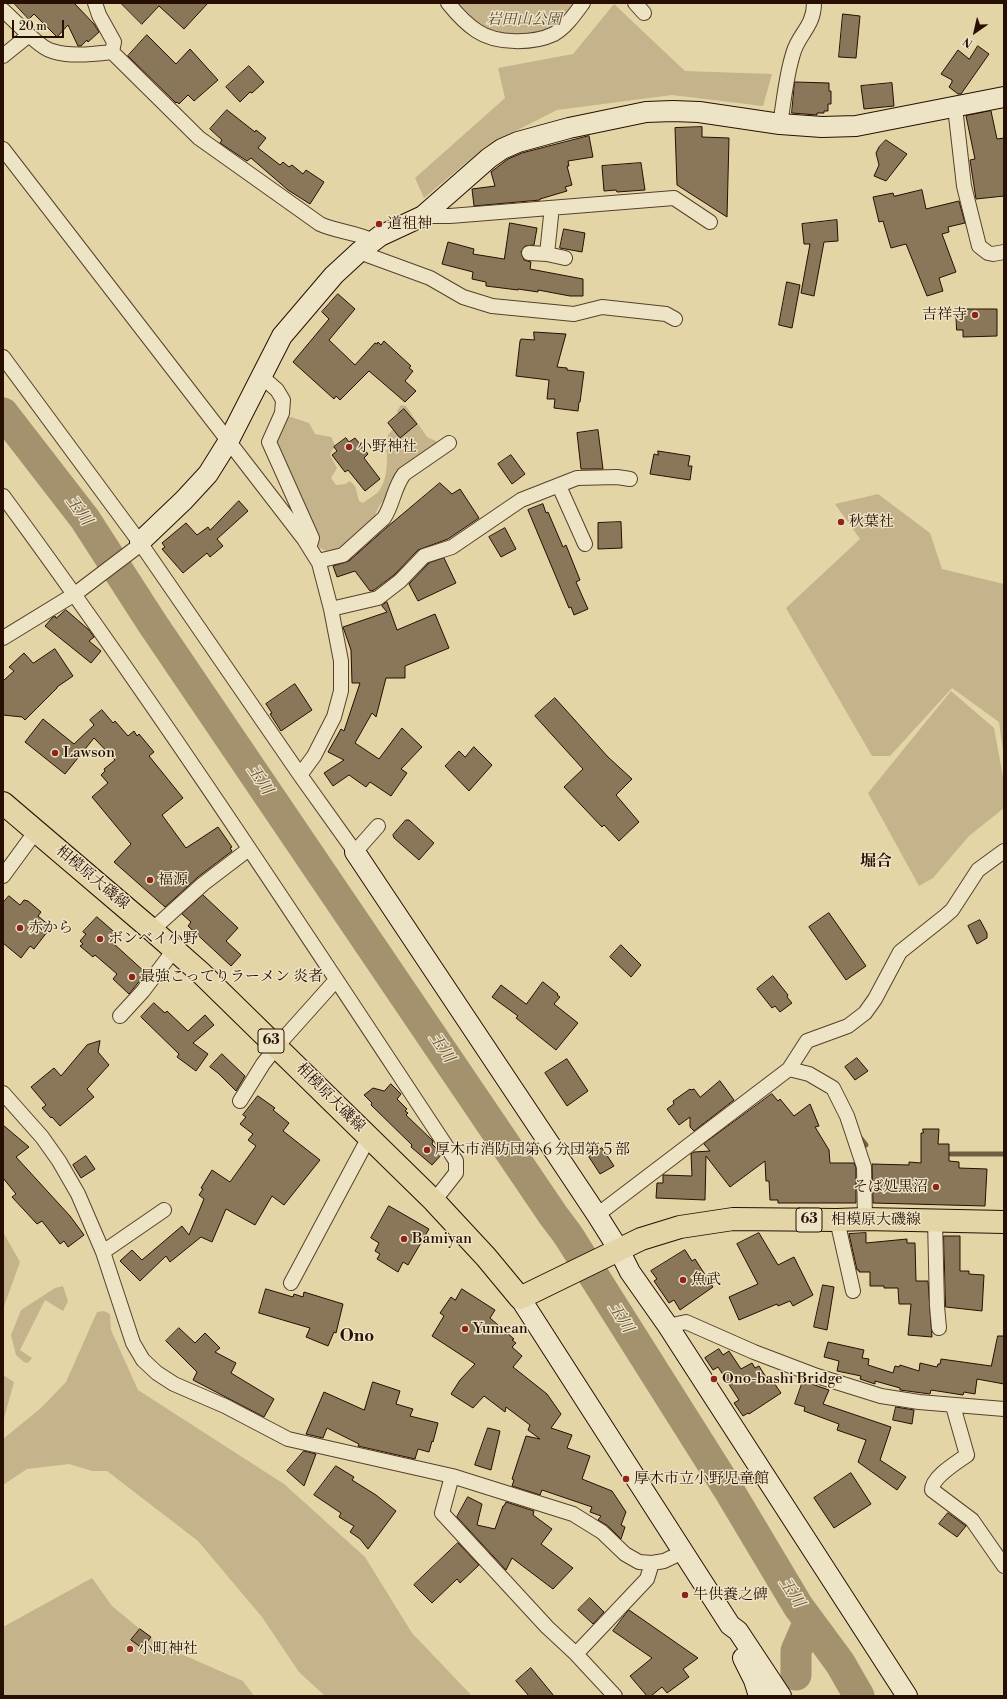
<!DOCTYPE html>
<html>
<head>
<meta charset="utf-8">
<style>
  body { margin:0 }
  #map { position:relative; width:1007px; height:1699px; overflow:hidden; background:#e4d5a7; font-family:"Libre Bodoni",serif }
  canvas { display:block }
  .frame { position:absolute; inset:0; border:4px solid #280f02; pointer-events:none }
  .north { position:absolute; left:955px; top:12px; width:40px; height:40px; -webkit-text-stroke:3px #ede4c6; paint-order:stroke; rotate:214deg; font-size:11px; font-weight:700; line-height:16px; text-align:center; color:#280f02 }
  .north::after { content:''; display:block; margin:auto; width:14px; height:18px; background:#280f02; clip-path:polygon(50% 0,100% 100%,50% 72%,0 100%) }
  .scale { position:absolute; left:12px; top:20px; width:52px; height:18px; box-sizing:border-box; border:2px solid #280f02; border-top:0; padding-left:5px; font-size:12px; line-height:14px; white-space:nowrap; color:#280f02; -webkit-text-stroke:3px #ede4c6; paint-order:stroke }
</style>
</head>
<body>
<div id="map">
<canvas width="1007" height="1699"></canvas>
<div class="frame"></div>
<div class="north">N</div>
<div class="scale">20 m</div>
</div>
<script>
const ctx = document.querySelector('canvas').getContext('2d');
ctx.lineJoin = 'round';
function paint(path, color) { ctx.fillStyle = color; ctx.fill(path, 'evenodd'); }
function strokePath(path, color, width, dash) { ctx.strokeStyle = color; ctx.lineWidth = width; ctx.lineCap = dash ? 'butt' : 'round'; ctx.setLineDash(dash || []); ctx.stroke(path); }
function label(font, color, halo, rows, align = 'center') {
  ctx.font = font + ' "Libre Bodoni","Noto Serif JP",serif'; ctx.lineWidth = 3; ctx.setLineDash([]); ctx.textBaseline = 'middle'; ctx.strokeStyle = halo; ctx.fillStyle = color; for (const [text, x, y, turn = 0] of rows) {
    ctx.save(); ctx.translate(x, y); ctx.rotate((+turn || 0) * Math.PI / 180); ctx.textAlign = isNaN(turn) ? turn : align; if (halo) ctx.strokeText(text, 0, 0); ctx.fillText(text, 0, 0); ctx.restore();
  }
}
paint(new Path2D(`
  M457 3H578L551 29 493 45Z
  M614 4 685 71 772 74 763 106 672 95 557 110 486 146 424 198 415 178 505 98 498 68 573 54Z
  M401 405 406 406 427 437 438 442 387 498C375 506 378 515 370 524 360 535 346 546 332 553L322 549 315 545 267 437 283 419 291 417 309 423 315 434 331 437 335 445 330 455 337 468 331 478 336 485 345 484 350 481 355 486 359 501 363 503C368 499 376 495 379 491 387 479 387 466 387 453L386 451 387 449 388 435 402 419 397 411Z
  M878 494 930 533 942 569 1004 584V758L999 722 952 688 890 756H872L786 608 860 539 835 504Z
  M951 691 994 728 1004 782V808L969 836 933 878 919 886 868 793Z
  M3 1232 20 1262 3 1309Z
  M63 1286 68 1301 63 1311 45 1300 20 1350 32 1358 28 1363 24 1362 16 1355 11 1335 21 1310 55 1288Z
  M104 1311 110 1314 111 1330 138 1390 284 1484 365 1557 412 1633 472 1696H325L299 1672 262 1617 198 1541 107 1471H92L69 1464 27 1469 3 1485V1439L41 1408 66 1382 97 1312Z
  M3 1375 14 1382 3 1422Z
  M92 1578 112 1606 158 1644 243 1681 254 1696H3V1627Z`), '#c4b38b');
strokePath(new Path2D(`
  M859 1136 866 1145
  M951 1154H1004`), '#725e43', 5);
strokePath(new Path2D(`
  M3 413 85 519 152 623 553 1215 568 1235 730 1492 798 1606 840 1663 859 1696
  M796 1675V1651L809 1621`), '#a4926f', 31);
const building = new Path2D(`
  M14 3H74L94 24 99 32 88 42 87 40 81 46H78L68 25 57 37 34 14 29 19Z
  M121 3H208L184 29 159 6 142 24Z
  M843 14 860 16 856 58 839 57Z
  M147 35 176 64 190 49 218 80 194 101 188 95 179 104 177 102 176 103 128 56Z
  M978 46 989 54 961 94H958L949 87 952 82V80L941 74 958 50 969 59Z
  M249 66 264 82 252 93 250 92 240 102 226 87Z
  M795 82 829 83V91H831V104H828V111H824V113H817V115L792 113Z
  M892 83 894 106 864 109 861 86Z
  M227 110 255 132 256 130 266 138 258 148 280 165 283 162 289 167 292 165 303 174 306 170 324 182 310 204 288 190 251 158 247 161 220 143 222 140 210 129Z
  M991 111 997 139 1004 138V196L976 199 970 160 975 159 966 116Z
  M702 127V137L729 138 727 217 677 185 675 128Z
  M589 136 593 157 568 161 569 166H567L572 185 565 187 567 191 540 199V200L474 206 472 189 495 186 491 172 508 159 522 153Z
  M886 140 907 154 886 181 874 176 879 165 876 153 879 147Z
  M641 163 645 190 617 192 616 190 604 191 602 166Z
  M922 190 926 209 959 201 965 223 948 227 949 232 942 234 956 272 939 278 943 291 927 296 906 244 891 248 883 221 879 222 873 197 893 193 894 196Z
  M837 220 838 241 824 242 814 296 801 293 810 244H804L802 224Z
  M510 223 537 228 534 245 525 246 521 252 524 260 531 262 530 269 583 279V296H570L538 290V292L518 289V290L486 286V282L472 279 473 272 442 264 448 242 474 249 473 254 504 259Z
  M564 229 585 233 582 252 560 248Z
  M787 282 800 285 792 328 779 325Z
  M338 294 355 309 329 340 355 365 375 343 377 344 378 342 381 345 384 341 411 366 409 368 413 371 405 381 416 391 405 402 369 371 340 400 336 396 334 399 293 362 329 319 322 312Z
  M956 309H997V336L963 337V330H957Z
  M534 332 566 334 557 367 567 368V370L584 372 580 402H579L578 411 554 408 555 399H547L549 380 516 376 520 341 521 339 534 340Z
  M404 409 417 424 400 438 388 423Z
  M598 430 603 469H581L577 433Z
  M346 438 349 442 355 438 368 454 364 458 380 479 365 491 348 470 345 472 332 455 337 451 334 447Z
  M658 451 690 456 688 466H692L690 480 650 474 654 454 658 455Z
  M511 455 525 474 512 484 498 464Z
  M440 483 452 494 460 489 479 518 448 539 418 550 394 575 374 590 370 591 355 571 337 577 333 566 349 561 386 528Z
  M239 501 248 511 217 539 223 546 210 557 207 553 183 573 162 549 165 547 162 543 186 523 197 535 208 527 210 530Z
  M543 504 546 513 548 512 563 547 566 545 580 580 576 582 588 609 574 615 571 607 569 608 528 510Z
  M621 522 622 548 598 549V523Z
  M505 528 516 549 501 557 489 537Z
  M444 558 456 583 418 601 409 584 429 563Z
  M387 602 397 630 435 614 449 648 405 666V678H386L376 717 372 713 355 743 379 759 402 728 422 747 401 769 407 773 391 796 370 782 366 787 349 775 333 786 324 773 344 760 328 752 341 729 344 731 360 683H352L351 650 343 627 387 612 382 606Z
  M66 610 89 630 94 637 89 641 101 651 91 663 45 626 53 617 55 616 56 618Z
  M55 649 73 676 57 687V688L25 720 22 717 3 715V681L14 671 9 667 24 653 33 663Z
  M295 684 312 710 281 731 270 714 272 713 266 704Z
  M555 698 608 757 632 779 616 795 639 822 619 841 604 825 602 827 564 787 583 769 535 716Z
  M102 710 113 723 115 721 128 736 134 731 137 736 139 734 154 752 149 756 183 798 162 815 186 848 218 827 232 847 230 848 232 851 198 877 165 907 114 862 131 844 92 797 108 783 101 775 105 771 104 769 115 760 94 738 65 774 25 742 43 719 74 744 94 725 90 720Z
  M474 747 492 765 469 791 445 766 459 751 465 757Z
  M406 820H409L434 843 419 860 394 838 393 835Z
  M203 895 238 928 226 941 241 955 231 966 188 926 191 922 182 914Z
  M9 896 20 905 24 900 28 901 41 912 38 916 51 927 34 949 30 946 21 958 3 943V903Z
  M829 913 866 966 846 980 809 927Z
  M97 917 120 937 114 944 146 973 129 994 113 979 117 974 95 955 93 957 80 946 83 944 80 941 86 934 83 932Z
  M980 920 987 933V938L977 944 968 926Z
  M621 945 641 965 631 977 610 957Z
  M773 976 788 995 787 997 792 1003 780 1012 775 1006 772 1008 757 989Z
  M543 982 558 994 557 995 560 997 554 1004 578 1023 556 1050 516 1018 518 1016 492 997 501 985 526 1004Z
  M154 1003 165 1013 167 1011 188 1031 205 1015 214 1025 193 1043 208 1054 196 1071 177 1057 179 1054 141 1017Z
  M100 1041 98 1052 109 1065 87 1089 94 1097 60 1126 52 1117 51 1118 42 1108 46 1105 31 1087 54 1068 61 1076 87 1045Z
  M222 1054 245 1076 236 1091 218 1073 210 1067Z
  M857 1058 868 1071 855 1080 845 1067Z
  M567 1059 588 1091 567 1106 545 1073Z
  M720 1081 734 1100 694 1131 690 1127V1117L679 1125 667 1109 674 1104 673 1101 690 1089 691 1090 694 1089 700 1097Z
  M391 1084 401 1094 397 1099 407 1109 405 1111 408 1113 406 1115 433 1141 432 1144 442 1154 432 1165 411 1147 412 1145 371 1105 372 1103 364 1095 373 1088 384 1091Z
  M772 1094 778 1101 780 1099 794 1116 810 1104 819 1126 815 1127 829 1150 830 1163H854L856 1168V1203H778V1200H770L769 1181H766L765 1161 730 1187 706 1156 705 1200 656 1198 657 1183H663V1175L692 1176 691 1154 694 1152 710 1151 704 1144Z
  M258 1096 275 1108 273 1110 289 1123 283 1131 320 1160 284 1205 272 1196 255 1225 226 1209 212 1242 201 1237 170 1262 166 1256 140 1281 120 1261 132 1250 142 1260 182 1226 189 1235 204 1199 199 1195 203 1189 201 1188 212 1170 230 1182 256 1146 248 1140 253 1134 240 1124 246 1117 243 1115Z
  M3 1125 29 1147 16 1157 70 1216 84 1235 68 1247 64 1241 60 1244 42 1221 37 1224 12 1197 16 1194 3 1178Z
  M923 1129H939L938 1144H949V1161L959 1162V1168L987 1169 985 1206 873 1203 872 1164 909 1165V1162L921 1163V1133H923Z
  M602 1148 614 1166 600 1174 589 1157Z
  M86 1156 95 1169 81 1178 73 1165Z
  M389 1206 429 1229 408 1265 403 1262 398 1272 377 1259 380 1254 375 1251 379 1243 371 1238Z
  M759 1233 778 1265 794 1257 813 1295 793 1306 790 1301 778 1306 777 1304 739 1320 729 1297 758 1284 737 1244Z
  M866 1233V1243L907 1239V1243H915L916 1281H928L932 1337 908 1335 911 1304H899L898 1288H884V1286H870V1272H859V1270H857L849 1234Z
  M944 1236H960V1271H969V1274L984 1275 982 1311 946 1307Z
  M685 1250 692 1261 695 1259 713 1287 680 1310 674 1300 669 1303 654 1281 657 1279 651 1271Z
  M823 1285 834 1287 827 1330 814 1327Z
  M266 1289 293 1297 294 1294 303 1297 304 1292 343 1304 336 1333 334 1332 328 1346 306 1337 310 1328 259 1313Z
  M462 1289 495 1310 490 1318 514 1339 512 1340 516 1343 512 1347 522 1356 513 1367 547 1394 561 1414 551 1428 572 1435 567 1448 590 1456 582 1479 612 1491 626 1512 621 1525 625 1527 621 1539 608 1526 598 1520 601 1516 590 1512 592 1507 542 1490 540 1495 512 1486 514 1480 512 1479 526 1436 540 1439 528 1430 530 1425 506 1407 505 1412 484 1396 473 1408 451 1394 460 1380 475 1364 432 1336 444 1316 440 1313 451 1297 455 1300Z
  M179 1328 195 1343 205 1333 220 1348 215 1352 236 1363 231 1373 274 1399 264 1417 193 1380 197 1372 166 1341Z
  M998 1336H1004V1384L977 1379 975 1394 964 1392 963 1395 931 1390 930 1394 900 1390V1388L875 1381V1384L860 1379 861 1376 837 1371 839 1361 824 1357 828 1342 864 1350 862 1358 869 1359 868 1365 893 1373 895 1366 899 1367 900 1365 919 1371 920 1363 937 1367 938 1364H940L941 1359 991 1366Z
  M719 1349 723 1355 729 1351 741 1369 752 1363 755 1368 759 1366 769 1382 772 1380 781 1393 749 1414 748 1413 743 1416 734 1403 739 1400 718 1367 713 1370 705 1358Z
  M803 1381 829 1390 823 1404 891 1427 880 1460 906 1477 897 1490 858 1462 866 1440 837 1430 839 1424 804 1411 805 1407 795 1404Z
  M373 1382 400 1391 396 1404 413 1409 410 1416 438 1423 433 1442 432 1441 429 1452 418 1449 415 1459 358 1446 359 1444 327 1428 323 1438 306 1434 324 1392 364 1410Z
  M896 1407 914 1410 912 1424 893 1420Z
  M488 1428 500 1431 491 1470 475 1465Z
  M304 1451 316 1454 304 1486 287 1471Z
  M336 1466 354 1477 352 1480 376 1495 396 1511 368 1549 360 1539 350 1532 354 1526 339 1517 341 1513 314 1495Z
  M851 1473 871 1504 834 1528 814 1498Z
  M468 1497 482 1504 477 1525 495 1529 503 1506H504L506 1502 534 1511 533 1515 552 1529 541 1544 573 1568 553 1589 512 1558 506 1570 457 1517Z
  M948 1513 966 1526 957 1537 939 1524Z
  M458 1543 479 1565 460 1583 457 1579 432 1603 414 1585Z
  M590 1598 604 1612 593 1624 578 1610Z
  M629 1610 698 1658 683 1669 689 1677 667 1693 662 1687 651 1696H647L630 1676 652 1658 613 1631Z
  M140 1629 151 1637 142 1648 131 1640Z
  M531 1668 554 1696H529L516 1681Z`);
paint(building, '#8a7658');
strokePath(building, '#280f02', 1);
const street = new Path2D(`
  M448 3C456 13 466 24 477 31 496 44 533 44 554 34 566 27 575 14 583 3
  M635 3 644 13
  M3 10 29 35
  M112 52 199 138 320 224C337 232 357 232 373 241
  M3 56 29 35C36 41 44 49 52 51 71 57 93 54 112 52L114 42 99 15 95 3
  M955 107 964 186 979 246 988 253 993 254 1004 252
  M780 124C784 101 786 76 793 54 798 34 814 27 814 3
  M3 149 304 539 319 563 331 609 341 661V691L334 717 314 756 300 775
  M423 216H450L674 198 710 222
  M359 252 430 278 463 297 492 306 574 314 602 307 666 314 675 319
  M529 253 547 254 551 216 550 208
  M547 254 565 258
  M3 357 141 544 300 775 355 852 378 826
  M261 376 277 390 283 400 282 413 269 442 312 538 310 545
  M559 486 585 544
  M3 496C162 712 308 937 456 1161V1173L434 1201
  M318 561 343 555 384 518C393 504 394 487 404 474L449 443
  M331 609 378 598 400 581 424 556 452 547 521 500 577 478 617 477 630 479
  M3 638 75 594 141 544
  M3 876 36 831
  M152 930 203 884 249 849
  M120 1016 143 991 174 950
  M789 1069 807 1041 848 1026 865 1013 875 999 900 952 944 917 952 910 978 870 1004 851
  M3 1093 42 1137 59 1161 78 1194 103 1252 133 1343 143 1360 157 1373 174 1384 225 1406 288 1439 452 1476 573 1514 602 1532 625 1554 639 1562 652 1563 664 1561 683 1552
  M240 1101 263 1064 277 1046 336 980
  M597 1215 789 1069 809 1074 833 1088 847 1116 864 1167 865 1219
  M837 1220 853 1291
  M935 1220 937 1306 939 1328
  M103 1252 164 1210
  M291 1283 369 1137
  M668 1326 686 1322 754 1352 817 1376 881 1396 919 1402 1004 1409
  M953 1406 967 1455C956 1463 932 1477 932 1490L972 1520 1004 1566
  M452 1476 442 1513 547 1627 576 1654 615 1696
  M576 1654 647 1579 652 1563`);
const secondary = new Path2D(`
  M140 542 184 500 208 474 228 442 282 336 334 275 359 252 380 236 423 216 489 158 502 149 518 142 569 128 646 112 673 111 699 112 780 124 822 127 856 126 1004 97
  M355 852 597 1215 619 1250 630 1272 668 1326 907 1696
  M520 1298 730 1625 738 1631 781 1696
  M743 1658 754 1680 759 1696`);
const primary = new Path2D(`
  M3 803 152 930 202 974 434 1201 486 1257 520 1298 641 1239 680 1227 733 1219 837 1220 865 1219 1004 1222`);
strokePath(street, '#57402b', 16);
strokePath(secondary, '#280f02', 22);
strokePath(primary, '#280f02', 24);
strokePath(street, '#ede4c6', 14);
strokePath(secondary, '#ede4c6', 20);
strokePath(primary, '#e4d5a7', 22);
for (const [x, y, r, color] of [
  [379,224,4,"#8f2418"],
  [975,315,4,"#8f2418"],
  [349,447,4,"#8f2418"],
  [841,522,4,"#8f2418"],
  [55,753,4,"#8f2418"],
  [150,880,4,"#8f2418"],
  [20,928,4,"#8f2418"],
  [100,939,4,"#8f2418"],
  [132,977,4,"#8f2418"],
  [427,1150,4,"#8f2418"],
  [936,1187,4,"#8f2418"],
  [404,1239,4,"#8f2418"],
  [683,1280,4,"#8f2418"],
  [465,1329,4,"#8f2418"],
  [714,1379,4,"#8f2418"],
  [626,1479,4,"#8f2418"],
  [685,1595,4,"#8f2418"],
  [130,1649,4,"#8f2418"]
]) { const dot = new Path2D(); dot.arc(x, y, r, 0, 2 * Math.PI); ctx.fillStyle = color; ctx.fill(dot); strokePath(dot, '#ede4c6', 1.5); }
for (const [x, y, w] of [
  [271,1041,26],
  [809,1220,26]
]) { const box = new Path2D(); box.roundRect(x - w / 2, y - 12, w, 24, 3); ctx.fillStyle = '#ede4c6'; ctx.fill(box); strokePath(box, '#280f02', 1); }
label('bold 14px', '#280f02', null, [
  ["63",271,1041],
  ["63",809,1220]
]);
label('italic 15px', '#5f4832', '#ede4c6', [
  ["岩田山公園",524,20]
]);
label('15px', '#280f02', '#ede4c6', [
  ["道祖神",387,224],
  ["吉祥寺",967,315,"right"],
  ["小野神社",357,447],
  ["秋葉社",849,522],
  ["Lawson",63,753],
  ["福源",158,880],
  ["赤から",28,928],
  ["ボンベイ小野",108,939],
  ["最強こってりラーメン 炎者",140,977],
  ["厚木市消防団第６分団第５部",435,1150],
  ["そば処黒沼",928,1187,"right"],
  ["Bamiyan",412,1239],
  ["魚武",691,1280],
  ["Yumean",473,1329],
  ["Ono-bashi Bridge",722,1379],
  ["厚木市立小野児童館",634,1479],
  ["牛供養之碑",693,1595],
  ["小町神社",138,1649]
], 'left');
label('15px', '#280f02', '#ede4c6', [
  ["相模原大磯線",92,878,40],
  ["相模原大磯線",330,1098,45],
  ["相模原大磯線",876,1220]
]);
label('italic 16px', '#604a33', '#ede4c6', [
  ["玉川",78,511,54],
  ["玉川",259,780,56],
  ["玉川",441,1048,56],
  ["玉川",620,1318,58],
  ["玉川",791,1593,57]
]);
label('bold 16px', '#280f02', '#ede4c6', [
  ["堀合",876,862]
]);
label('bold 17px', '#280f02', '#ede4c6', [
  ["Ono",357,1337]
]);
</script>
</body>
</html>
